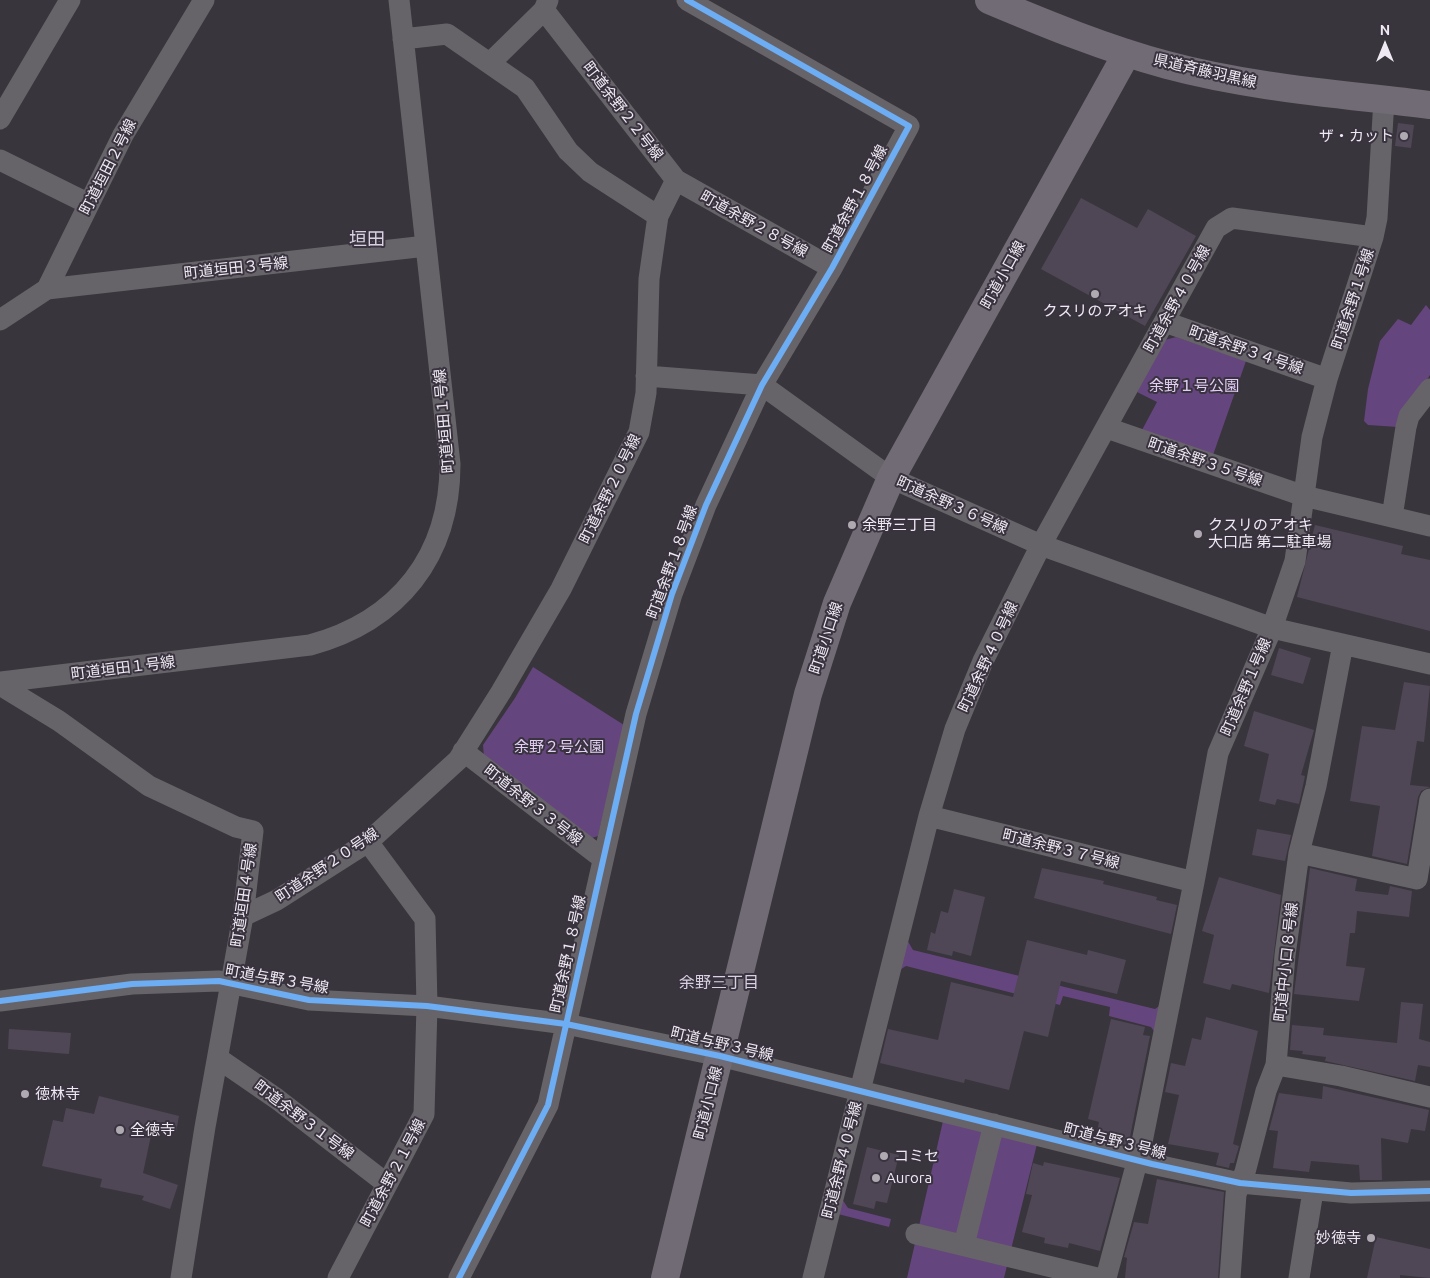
<!DOCTYPE html>
<html>
<head>
<meta charset="utf-8">
<style>
  body { margin:0 }
  #map { position:relative; width:1430px; height:1278px; overflow:hidden; background:#39353c; font-family:Ubuntu,sans-serif }
  canvas { display:block }
  .north { position:absolute; left:1360px; top:20px; width:50px; height:50px; -webkit-text-stroke:4px #39323f; paint-order:stroke; rotate:0deg; font-size:14px; font-weight:700; line-height:20px; text-align:center; color:#eee9f2 }
  .north::after { content:''; display:block; margin:auto; width:18px; height:22px; background:#eee9f2; clip-path:polygon(50% 0,100% 100%,50% 72%,0 100%) }
</style>
</head>
<body>
<div id="map">
<canvas width="1430" height="1278"></canvas>
<div class="north">N</div>
</div>
<script>
const ctx = document.querySelector('canvas').getContext('2d');
ctx.lineJoin = 'round';
function paint(path, color) { ctx.fillStyle = color; ctx.fill(path, 'evenodd'); }
function strokePath(path, color, width, dash) { ctx.strokeStyle = color; ctx.lineWidth = width; ctx.lineCap = dash ? 'butt' : 'round'; ctx.setLineDash(dash || []); ctx.stroke(path); }
function label(font, color, halo, rows, align = 'center') {
  ctx.font = font + ' Ubuntu,"Noto Sans JP",sans-serif'; ctx.lineWidth = 4; ctx.setLineDash([]); ctx.textBaseline = 'middle'; ctx.strokeStyle = halo; ctx.fillStyle = color; for (const [text, x, y, turn = 0] of rows) {
    ctx.save(); ctx.translate(x, y); ctx.rotate((+turn || 0) * Math.PI / 180); ctx.textAlign = isNaN(turn) ? turn : align; if (halo) ctx.strokeText(text, 0, 0); ctx.fillText(text, 0, 0); ctx.restore();
  }
}
paint(new Path2D(`
  M1426 305 1430 310V375L1398 427 1368 425 1364 421 1368 389 1380 341 1398 319 1411 325Z
  M1176 337 1246 361 1213 455 1142 430 1157 402 1137 392 1165 340Z
  M533 667 624 725 598 836 589 839 484 757 483 745 515 698Z
  M906 938 913 950 1155 1009 1162 1004 1156 1034 1151 1027 1109 1016 1110 1007 1063 996 1060 1005 906 966 898 971Z
  M943 1121 1037 1144 1004 1278H907Z
  M842 1199 848 1208 891 1219 889 1227 838 1214Z`), '#65457d');
paint(new Path2D(`
  M1398 123 1414 125 1411 148 1395 146Z
  M1081 198 1137 228 1148 209 1196 236 1145 326 1041 269Z
  M1315 525 1403 546 1401 554 1430 560V631L1297 597Z
  M1279 648 1311 658 1303 684 1271 675Z
  M1404 682 1430 686 1424 742 1417 741 1410 785 1430 787 1421 791 1418 797 1407 864 1372 856 1380 806 1350 801 1362 726 1395 730Z
  M1254 711 1314 730 1301 775 1305 776 1299 804 1277 799 1275 805 1259 801 1269 754 1244 746Z
  M1257 829 1291 835 1285 861 1252 855Z
  M1042 868 1104 881 1103 884 1157 897 1156 900 1177 905 1171 934 1034 898Z
  M1310 868 1357 879 1355 891 1388 895 1390 886 1412 891 1409 917 1357 911 1355 933H1350L1346 966 1365 968 1359 1001 1294 994Z
  M1219 877 1281 895 1269 993 1232 984 1230 990 1203 983 1214 935 1202 931Z
  M954 889 985 897 971 956 953 951 952 956 927 950 931 932 935 934 941 911 948 913Z
  M1027 940 1087 955 1088 950 1126 960 1117 994 1061 981 1048 1037 1024 1031 1009 1090 965 1079 964 1083 880 1063 888 1029 938 1040 951 982 1013 997Z
  M1401 1002 1423 1004 1419 1039 1430 1042V1067L1418 1065 1415 1081 1325 1061 1326 1057 1302 1054 1303 1051 1290 1050 1292 1025 1324 1028 1323 1035 1397 1043Z
  M1206 1017 1258 1031 1233 1144 1239 1146 1234 1163H1230L1229 1168 1216 1165 1219 1153 1168 1144 1179 1095 1165 1092 1171 1063 1185 1066 1192 1038 1201 1040Z
  M1111 1019 1145 1027 1143 1035 1150 1036 1130 1137H1128L1126 1145 1096 1137 1099 1122 1088 1119Z
  M9 1029 71 1033 69 1054 8 1049Z
  M1323 1086 1429 1110 1425 1131 1411 1129 1408 1143 1381 1138 1382 1180H1360L1359 1165 1311 1161 1309 1172 1273 1168 1278 1131 1269 1130 1279 1093 1322 1099Z
  M99 1096 179 1116 176 1132 153 1126 143 1173 178 1185 170 1209 142 1200 144 1196 100 1187 102 1179 42 1166 53 1120 63 1122 66 1108 94 1114Z
  M867 1147 899 1155 887 1203 876 1201 874 1209 853 1204Z
  M1044 1162 1120 1178 1100 1251 1069 1243 1068 1248 1044 1243 1045 1238 1022 1232 1032 1195 1026 1194 1033 1163 1043 1166Z
  M1157 1179 1224 1192 1218 1278H1125L1127 1258 1124 1257 1134 1222 1148 1224Z
  M1376 1237 1430 1249V1278L1400 1275V1278H1367Z`), '#4f4756');
strokePath(new Path2D(`
  M544 10 676 180 658 216
  M490 63 544 10 548 0
  M0 119 70 0
  M0 160 89 204
  M676 180 832 268
  M47 289 426 246
  M0 320 47 289 123 135 204 0
  M1165 322 1327 379
  M646 376 762 385 891 478 1041 545 1272 628 1430 664
  M1107 428 1304 496 1430 526
  M1392 517 1406 427 1409 416 1430 389
  M0 682 310 645C399 621 450 556 450 464L399 0
  M0 685 59 721 149 786 236 827 253 831 243 916 205 1127 181 1278
  M463 751 602 858
  M929 816 1194 882
  M1299 853 1417 879 1430 799
  M243 916 277 900 368 842 458 760 501 692 561 589 639 432 646 393 649 279 658 216 590 172 568 151 525 88 447 34 403 39
  M0 1001 132 984 219 981 309 1000 427 1006 566 1024 720 1056 1152 1164 1240 1183 1351 1193 1430 1191
  M219 1059 277 1099 387 1184
  M1276 1065 1341 1076 1430 1097
  M916 1234 1097 1278
  M964 1245 994 1124
  M338 1278 424 1114 427 1006 425 919 368 842
  M459 1278 548 1105 636 714 672 594 706 505 762 385 832 268 909 126 687 0
  M813 1278 929 816 955 729 983 661 1041 545 1216 228 1232 218 1373 237
  M1106 1278 1141 1147 1194 882 1218 753 1272 628 1295 561 1312 437 1327 379 1373 237 1377 218 1384 99
  M1230 1278 1236 1194 1245 1172 1266 1091 1276 1065 1285 955 1299 853 1316 786 1343 644
  M1299 1278 1313 1191`), '#676469', 21);
strokePath(new Path2D(`
  M989 0C1046 24 1107 49 1167 65 1253 88 1342 94 1430 105
  M665 1278 808 694 837 603 891 478 1127 53`), '#706b74', 28);
strokePath(new Path2D(`
  M0 1001 132 984 219 981 309 1000 427 1006 566 1024 720 1056 1152 1164 1240 1183 1351 1193 1430 1191
  M459 1278 548 1105 636 714 672 594 706 505 762 385 832 268 909 126 687 0`), '#6dadf4', 6);
for (const [x, y, r, color] of [
  [1404,136,5,"#afaab2"],
  [1095,294,5,"#afaab2"],
  [852,525,5,"#afaab2"],
  [1198,534,5,"#afaab2"],
  [25,1094,5,"#afaab2"],
  [120,1130,5,"#afaab2"],
  [884,1156,5,"#afaab2"],
  [876,1178,5,"#afaab2"],
  [1371,1238,5,"#afaab2"]
]) { const dot = new Path2D(); dot.arc(x, y, r, 0, 2 * Math.PI); ctx.fillStyle = color; ctx.fill(dot); strokePath(dot, '#39323f', 2); }
label('15px', '#eee9f2', '#39323f', [
  ["県道斉藤羽黒線",1205,71,13],
  ["町道余野２２号線",623,111,52],
  ["町道垣田２号線",108,167,-63],
  ["町道余野１８号線",855,199,-62],
  ["町道余野２８号線",754,224,29],
  ["町道垣田３号線",236,268,-6],
  ["町道小口線",1003,275,-61],
  ["町道余野４０号線",1177,299,-61],
  ["町道余野１号線",1353,299,-72],
  ["町道余野３４号線",1246,350,19],
  ["町道垣田１号線",444,421,-95],
  ["町道余野３５号線",1205,462,19],
  ["町道余野２０号線",610,489,-64],
  ["町道余野３６号線",952,505,24],
  ["町道余野１８号線",672,562,-70],
  ["町道小口線",826,638,-72],
  ["町道余野４０号線",988,657,-65],
  ["町道垣田１号線",123,668,-7],
  ["町道余野１号線",1246,687,-67],
  ["町道余野３３号線",533,805,38],
  ["町道余野３７号線",1061,849,14],
  ["町道余野２０号線",327,865,-34],
  ["町道垣田４号線",244,895,-82],
  ["町道余野１８号線",568,954,-78],
  ["町道中小口８号線",1286,962,-84],
  ["町道与野３号線",277,979,10],
  ["町道与野３号線",722,1044,13],
  ["町道小口線",708,1103,-76],
  ["町道余野３１号線",304,1120,37],
  ["町道与野３号線",1115,1141,14],
  ["町道余野４０号線",842,1160,-76],
  ["町道余野２１号線",393,1173,-62]
]);
label('15px', '#eee9f2', '#39323f', [
  ["ザ・カット",1394,136,"right"],
  ["クスリのアオキ",1095,311,"center"],
  ["余野三丁目",862,525],
  ["クスリのアオキ",1208,525],
  ["大口店 第二駐車場",1208,542],
  ["徳林寺",35,1094],
  ["全徳寺",130,1130],
  ["コミセ",894,1156],
  ["Aurora",886,1178],
  ["妙徳寺",1361,1238,"right"]
], 'left');
label('15px', '#e3cff5', '#39323f', [
  ["余野１号公園",1194,386],
  ["余野２号公園",559,747]
]);
label('16px', '#d9d1e1', '#39323f', [
  ["余野三丁目",719,983]
]);
label('18px', '#d9d1e1', '#39323f', [
  ["垣田",367,239]
]);
</script>
</body>
</html>
